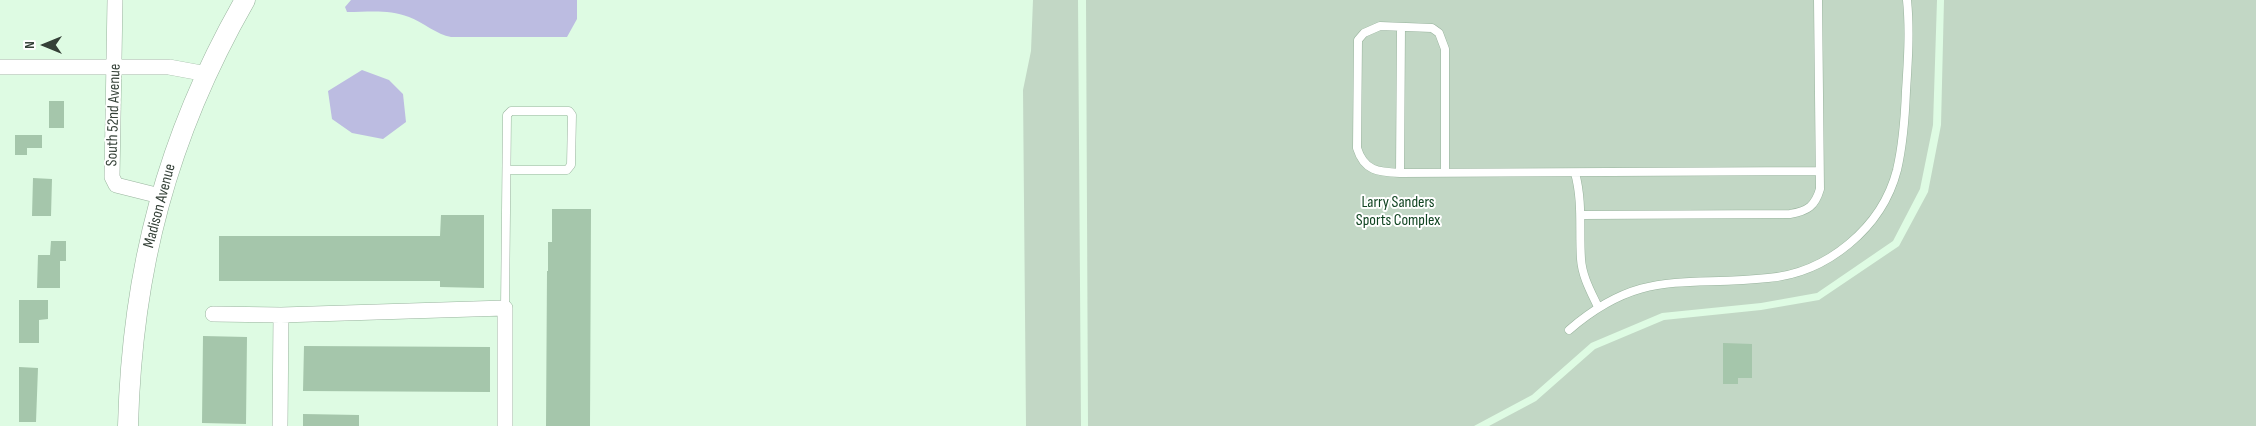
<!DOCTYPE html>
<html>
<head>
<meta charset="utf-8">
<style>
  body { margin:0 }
  #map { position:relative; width:2256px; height:426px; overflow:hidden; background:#defbe3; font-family:"Sofia Sans Condensed",sans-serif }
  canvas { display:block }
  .north { position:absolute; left:20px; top:20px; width:50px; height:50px; -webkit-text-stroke:4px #fff; paint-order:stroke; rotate:270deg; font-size:14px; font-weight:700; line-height:20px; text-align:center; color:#344037 }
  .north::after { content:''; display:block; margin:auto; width:18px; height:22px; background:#344037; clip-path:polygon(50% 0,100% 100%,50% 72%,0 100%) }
</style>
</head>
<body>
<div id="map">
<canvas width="2256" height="426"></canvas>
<div class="north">N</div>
</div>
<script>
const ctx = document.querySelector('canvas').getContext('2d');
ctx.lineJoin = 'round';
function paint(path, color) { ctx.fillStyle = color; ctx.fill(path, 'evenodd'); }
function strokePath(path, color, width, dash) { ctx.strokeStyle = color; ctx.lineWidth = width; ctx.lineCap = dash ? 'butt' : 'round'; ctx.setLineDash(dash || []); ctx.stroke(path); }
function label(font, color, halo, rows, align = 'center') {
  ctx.font = font + ' "Sofia Sans Condensed",sans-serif'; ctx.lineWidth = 4; ctx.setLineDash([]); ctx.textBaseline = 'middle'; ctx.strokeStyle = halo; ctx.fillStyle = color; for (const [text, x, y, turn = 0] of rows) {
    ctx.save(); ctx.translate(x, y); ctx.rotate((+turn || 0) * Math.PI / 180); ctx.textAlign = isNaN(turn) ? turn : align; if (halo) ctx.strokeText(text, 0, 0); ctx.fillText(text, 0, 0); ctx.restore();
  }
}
paint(new Path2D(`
  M1033 0H1078L1081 426H1026L1023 90 1031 51Z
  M1086 0H1937L1933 125 1920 189 1893 241 1817 293 1761 303 1662 313 1591 343 1532 395 1474 426H1088Z
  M1944 0H2256V426H1489L1536 401 1595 349 1664 320 1761 310 1819 300 1899 246 1928 192 1941 125Z`), '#c2d7c5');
paint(new Path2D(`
  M351 0H577V19L567 37H451C437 35 423 22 409 17 388 9 369 12 347 12L345 7Z
  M362 70 389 80 403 94 406 122 383 139 352 133 332 119 328 91Z`), '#bcbce1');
paint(new Path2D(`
  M49 101H64V128H49Z
  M15 135H42V148H27V155H15Z
  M33 178 52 179 51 216H32Z
  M552 209H591L590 426H546L547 271H548V242H552Z
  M441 215H484V288L440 287V281H219V236H440Z
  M51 241H66V261H60V288H37L38 255H50Z
  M19 300H48V319L39 320V343H19Z
  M203 336 247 337 246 424 202 423Z
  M1723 343 1752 344V378H1738V384H1723Z
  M304 346 490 347V392L303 391Z
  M19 367 38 368 36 422H19Z
  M303 414 359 415V426H303Z`), '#a5c6ab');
const lane = new Path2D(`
  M1445 172V49L1439 33 1432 28 1380 26 1364 33 1358 40 1357 148C1364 171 1378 172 1400 173L1819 171
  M1400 173 1401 27
  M1575 173C1583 202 1579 230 1581 259 1582 276 1591 292 1598 307
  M1581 215 1790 214C1808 211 1815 206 1820 189L1818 0
  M505 308 507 115 511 111H569L572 115 571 165 567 170H507
  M1569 330C1641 268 1683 287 1768 278 1827 273 1882 228 1897 170 1903 144 1905 117 1906 91 1908 61 1910 30 1907 0`);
const street = new Path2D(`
  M115 0 112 177 116 185 160 196
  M0 67H169L207 74
  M213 314 281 315
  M280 426 281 315 505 308V426`);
const secondary = new Path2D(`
  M128 426C132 270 167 136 245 0`);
strokePath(lane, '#98b39d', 9);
strokePath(street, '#98b39d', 16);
strokePath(secondary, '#98b39d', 21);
strokePath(lane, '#fff', 8);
strokePath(street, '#fff', 15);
strokePath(secondary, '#fff', 20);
label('16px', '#344037', '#fff', [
  ["South 52nd Avenue",114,115,-88],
  ["Madison Avenue",160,206,-75]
]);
label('16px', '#104421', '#fff', [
  ["Larry Sanders",1398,203],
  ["Sports Complex",1398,221]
]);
</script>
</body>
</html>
